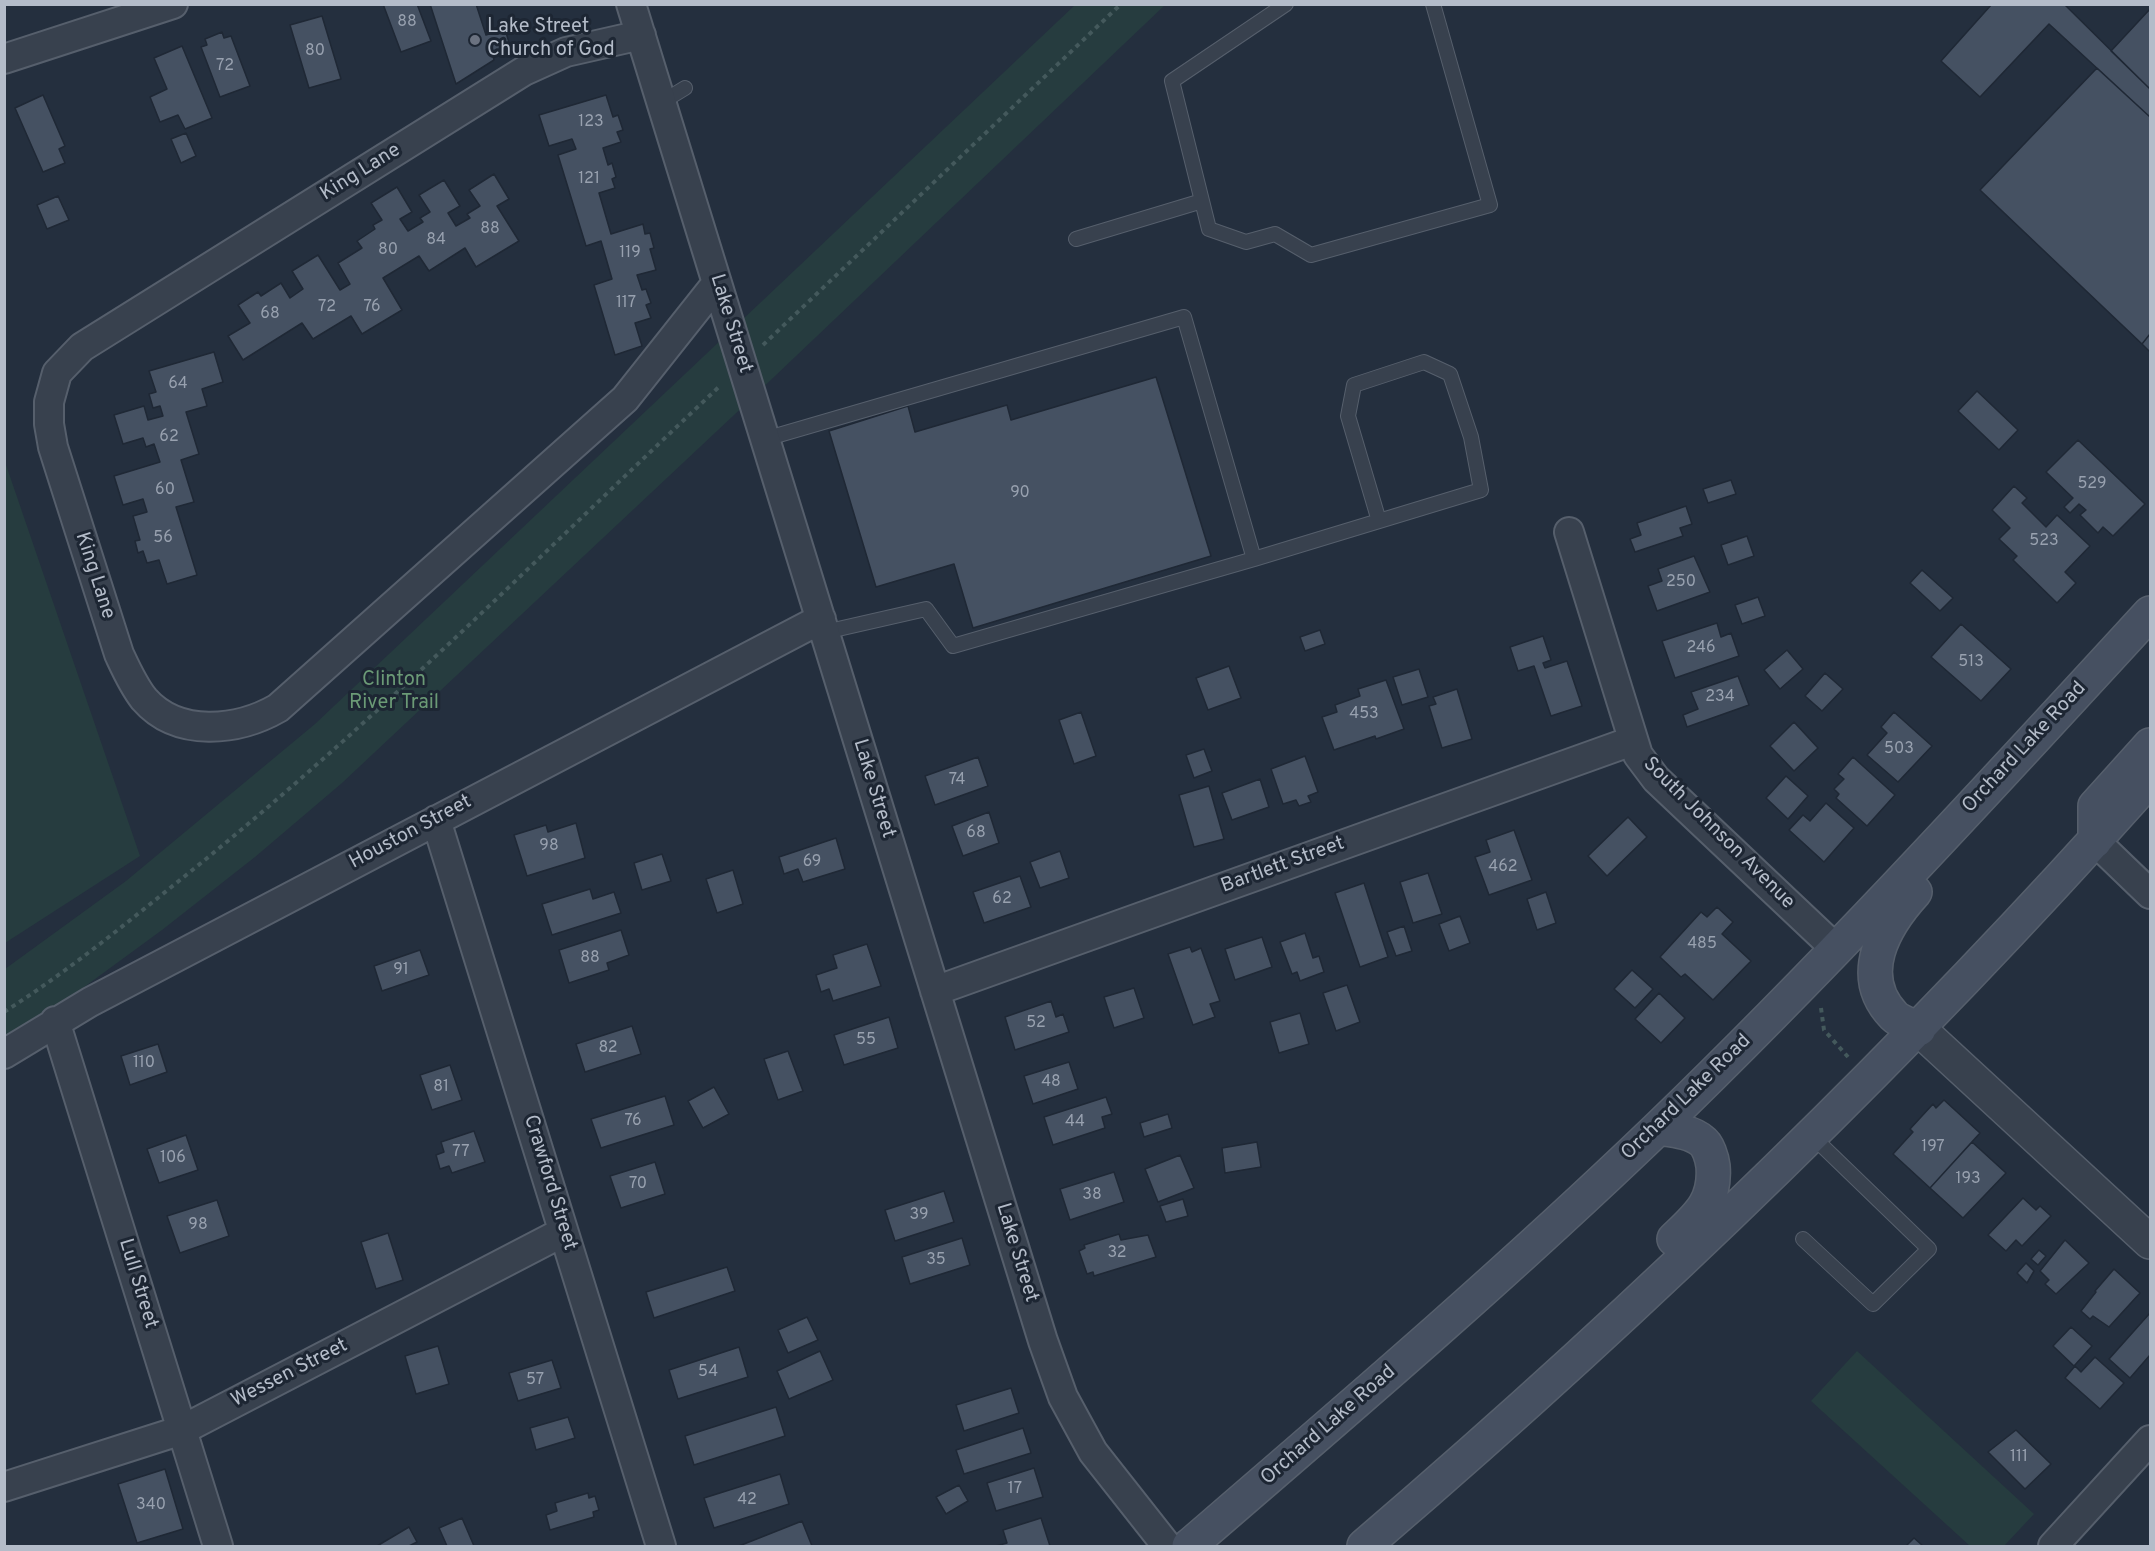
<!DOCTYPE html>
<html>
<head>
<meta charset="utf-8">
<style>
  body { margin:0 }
  #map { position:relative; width:2155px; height:1551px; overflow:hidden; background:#242f3e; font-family:Overpass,sans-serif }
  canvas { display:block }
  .frame { position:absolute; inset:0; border:6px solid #b4bcc9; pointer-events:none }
</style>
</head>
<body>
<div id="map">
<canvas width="2155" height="1551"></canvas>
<div class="frame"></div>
</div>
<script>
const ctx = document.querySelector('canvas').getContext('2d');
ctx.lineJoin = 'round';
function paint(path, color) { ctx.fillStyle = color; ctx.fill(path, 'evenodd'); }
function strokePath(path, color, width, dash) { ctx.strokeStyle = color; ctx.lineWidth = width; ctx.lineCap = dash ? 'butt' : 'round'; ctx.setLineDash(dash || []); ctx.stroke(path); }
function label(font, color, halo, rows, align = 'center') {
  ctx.font = font + ' Overpass,sans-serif'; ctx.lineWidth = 6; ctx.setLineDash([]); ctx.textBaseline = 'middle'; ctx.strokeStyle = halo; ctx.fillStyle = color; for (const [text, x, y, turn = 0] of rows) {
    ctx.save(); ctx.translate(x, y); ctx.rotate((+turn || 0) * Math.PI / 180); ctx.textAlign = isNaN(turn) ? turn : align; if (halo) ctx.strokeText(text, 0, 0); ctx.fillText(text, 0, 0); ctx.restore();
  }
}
paint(new Path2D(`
  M1075 5H1165L733 416 342 783 255 857 162 930 5 1045V969L126 881 315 724Z
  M4 459 140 856 5 943H4Z
  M1857 1351 2034 1514 2004 1546H1970L1811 1401Z`), '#263c3f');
const building = new Path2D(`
  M383 4H417L431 41 401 52Z
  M430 4H476L486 35 505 29 510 46 492 51 494 60 456 84Z
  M1992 4H2064L2150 89V117L2049 24 1980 97 1941 61Z
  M2150 9V89L2111 51Z
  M322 16 341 79 309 88 290 25Z
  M222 32 224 38 231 36 250 86 220 97 201 47 207 45 205 39Z
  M182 46 212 118 185 129 178 115 160 122 150 97 167 89 154 58Z
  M2097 68 2150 117V334L2142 344 1980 190Z
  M43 95 65 146 59 149 65 163 43 172 15 108Z
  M606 95 613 117 618 115 623 130 617 132 621 142 603 148 608 165 612 163 616 177 612 179 615 188 599 193 611 234 643 224 645 234 650 233 654 248 650 249 656 270 637 275 642 290 646 289 651 303 646 305 651 318 635 323 642 346 615 355 594 285 612 279 601 241 586 246 558 155 576 149 572 139 549 146 539 115Z
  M186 133 196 156 181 163 171 139Z
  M494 174 509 199 497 206 519 241 476 267 465 248 429 271 419 256 383 278 402 310 362 334 351 316 313 339 302 323 243 360 228 336 250 323 238 305 258 292 261 296 281 283 290 298 303 289 292 271 318 255 340 290 350 284 338 263 362 248 357 241 375 229 373 225 382 220 371 203 397 187 412 212 400 219 408 231 423 222 420 218 430 212 419 195 444 180 460 206 448 213 456 226 470 218 467 214 480 206 469 190Z
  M58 196 69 220 47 229 37 205Z
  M2150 334V352L2142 344Z
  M214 352 223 382 202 389 207 406 186 412 199 454 181 460 194 502 176 507 197 575 167 584 159 560 147 563 143 551 138 553 135 541 140 540 133 516 147 512 143 499 123 505 114 476 160 462 154 444 146 447 143 438 123 444 114 415 144 406 148 420 163 416 160 406 153 408 149 394 156 392 149 371Z
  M1156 377 1211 556 973 628 954 564 876 587 829 431 908 406 915 432 1007 405 1011 420Z
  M1977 391 2018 430 1999 450 1958 411Z
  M2078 440 2145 504 2113 536 2103 527 2098 533 2080 515 2086 510 2079 504 2070 513 2064 507 2073 498 2046 472Z
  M1731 480 1736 494 1708 503 1703 489Z
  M2014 486 2027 498 2022 503 2046 527 2057 515 2090 546 2065 572 2076 583 2057 603 2013 560 2017 556 1999 539 2010 528 1992 510Z
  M1686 506 1692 524 1680 528 1683 536 1635 552 1630 539 1641 535 1637 523Z
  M1747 536 1754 556 1728 565 1721 545Z
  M1694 556 1710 592 1657 611 1648 586 1662 581 1658 569Z
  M1922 570 1953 598 1940 611 1910 583Z
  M1758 597 1765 616 1742 624 1735 605Z
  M1717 623 1721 637 1731 633 1739 656 1675 678 1662 641Z
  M1961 624 2011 669 1981 701 1931 657Z
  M1320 630 1325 644 1305 651 1300 637Z
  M1543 636 1551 660 1543 663 1545 668 1567 661 1582 706 1551 716 1534 666 1518 671 1510 647Z
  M1787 650 1803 669 1780 689 1764 670Z
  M1229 666 1241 698 1208 710 1196 678Z
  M1419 669 1428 697 1402 705 1393 677Z
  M1825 673 1843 689 1822 711 1805 696Z
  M1738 676 1749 705 1687 727 1683 715 1698 709 1691 692Z
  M1386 680 1404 729 1376 739 1375 736 1334 750 1322 717 1337 712 1335 705 1360 696 1358 689Z
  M1457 689 1472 739 1442 748 1429 706 1436 704 1433 697Z
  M1081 712 1096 756 1074 764 1059 720Z
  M1894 712 1932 746 1898 782 1867 755 1887 733 1881 727Z
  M1794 722 1818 748 1794 771 1770 746Z
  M1204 749 1212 771 1194 778 1186 755Z
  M1305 756 1318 792 1308 796 1311 802 1299 806 1296 800 1283 804 1271 769Z
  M978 757 988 786 935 805 925 776Z
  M1853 757 1895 795 1867 826 1836 798 1839 794 1834 789 1844 779 1838 774Z
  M1786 776 1808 796 1788 819 1766 798Z
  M1260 779 1269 807 1232 820 1222 793Z
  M1209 786 1224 839 1194 847 1179 795Z
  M1826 803 1854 828 1824 862 1789 830 1803 815 1810 821Z
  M989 812 999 843 963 856 952 826Z
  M1628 817 1647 837 1607 876 1588 856Z
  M576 823 585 858 527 876 514 835 546 825 548 832Z
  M1514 830 1532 880 1489 895 1475 857 1490 852 1486 840Z
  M836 838 845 869 803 882 798 869 784 874 779 857Z
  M1060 851 1069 878 1040 888 1030 862Z
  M662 854 671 881 642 890 634 863Z
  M733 870 743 904 717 913 706 879Z
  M1428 873 1442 914 1413 923 1400 882Z
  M1020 876 1031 907 984 923 973 892Z
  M1364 883 1388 957 1360 967 1335 893Z
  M590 889 593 899 614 892 621 913 552 935 542 904Z
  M1546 892 1556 923 1537 930 1527 899Z
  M1717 907 1733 922 1722 934 1751 961 1713 1000 1685 974 1681 977 1660 957 1701 912 1707 917Z
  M1460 916 1470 943 1449 951 1439 924Z
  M1404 926 1412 951 1396 956 1387 932Z
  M621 930 629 955 607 963 609 970 569 983 559 950Z
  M1305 933 1313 958 1319 956 1324 972 1300 981 1297 972 1292 974 1280 942Z
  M1262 937 1272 967 1235 980 1225 949Z
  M867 944 881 986 833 1001 829 989 821 992 816 975 837 968 833 955Z
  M1190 947 1192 952 1201 948 1220 1001 1210 1004 1215 1017 1193 1025 1168 954Z
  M420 950 429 975 382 991 374 966Z
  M1632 970 1653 989 1635 1008 1614 989Z
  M1347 985 1360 1022 1336 1031 1323 993Z
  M1134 988 1144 1018 1114 1028 1104 997Z
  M1659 993 1685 1018 1661 1043 1635 1019Z
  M1051 1001 1056 1017 1063 1014 1069 1032 1015 1050 1005 1017Z
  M1300 1013 1309 1044 1279 1053 1270 1022Z
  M889 1017 898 1048 844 1065 834 1035Z
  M632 1026 641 1054 585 1072 576 1044Z
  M158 1044 167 1072 130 1085 121 1056Z
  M788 1051 803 1091 778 1100 764 1059Z
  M1069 1062 1078 1089 1033 1104 1024 1076Z
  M450 1065 462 1100 432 1110 420 1075Z
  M714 1087 729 1114 703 1128 688 1101Z
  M665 1096 674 1125 601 1148 591 1119Z
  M1106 1097 1112 1114 1102 1117 1105 1128 1053 1145 1044 1117Z
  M1944 1100 1980 1133 1930 1188 1893 1154 1913 1132 1910 1129 1933 1104 1936 1108Z
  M1168 1114 1172 1128 1144 1137 1140 1123Z
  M474 1131 485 1162 452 1173 449 1166 440 1169 436 1155 444 1152 441 1142Z
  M186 1135 198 1170 159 1183 147 1149Z
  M1257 1142 1261 1167 1225 1173 1222 1148Z
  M1972 1142 2006 1173 1963 1218 1930 1188Z
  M1180 1155 1194 1188 1158 1202 1145 1169Z
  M655 1162 665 1194 621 1208 610 1176Z
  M1114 1172 1124 1202 1070 1220 1060 1189Z
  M944 1191 954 1222 895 1241 885 1210Z
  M2023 1198 2036 1210 2040 1206 2051 1216 2022 1246 2016 1240 2006 1251 1988 1235Z
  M1183 1199 1188 1216 1166 1222 1160 1206Z
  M217 1200 229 1236 180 1253 167 1216Z
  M388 1233 403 1280 376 1289 361 1242Z
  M1119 1234 1121 1240 1148 1235 1156 1257 1094 1276 1093 1272 1087 1274 1079 1251 1085 1248 1084 1245Z
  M962 1238 970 1265 910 1284 902 1257Z
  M2065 1240 2089 1263 2056 1294 2045 1284 2049 1280 2040 1271Z
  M2039 1250 2046 1256 2038 1265 2031 1259Z
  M2026 1263 2034 1271 2027 1283 2017 1273Z
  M727 1267 735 1291 654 1318 646 1292Z
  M2114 1269 2140 1293 2109 1327 2093 1316 2090 1319 2081 1311 2096 1292 2095 1291Z
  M2150 1313V1355L2130 1378 2109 1359Z
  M807 1317 818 1340 788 1353 778 1330Z
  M2071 1327 2092 1346 2074 1366 2053 1346Z
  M438 1346 449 1384 416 1394 405 1356Z
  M739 1347 748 1377 678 1399 669 1370Z
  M820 1351 833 1380 789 1399 777 1371Z
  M2095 1357 2124 1383 2100 1409 2065 1378 2075 1366 2081 1372Z
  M552 1360 561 1388 518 1401 509 1373Z
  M1011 1388 1019 1413 964 1431 956 1405Z
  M776 1407 785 1436 694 1465 685 1436Z
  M568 1417 575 1438 536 1450 530 1428Z
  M1023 1428 1031 1453 964 1474 956 1450Z
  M2016 1430 2051 1464 2025 1489 1988 1452Z
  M1034 1468 1043 1497 996 1511 987 1483Z
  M165 1469 183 1529 137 1543 118 1484Z
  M780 1474 789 1504 714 1528 704 1498Z
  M959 1485 968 1501 946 1514 936 1497Z
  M588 1493 589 1498 595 1496 599 1510 593 1512 594 1517 550 1530 546 1515 557 1511 555 1503Z
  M462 1518 474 1546H447L439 1528Z
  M1041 1518 1050 1546H996L1007 1543 1003 1530Z
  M802 1521 812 1546H739Z
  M409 1527 417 1542 409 1546H377Z
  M1914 1538 1923 1546H1906Z`);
paint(building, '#455162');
strokePath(building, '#1f2835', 1.5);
const service = new Path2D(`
  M1286 4 1172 81 1209 229 1246 242 1275 234 1311 255 1490 205 1433 4
  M662 102 685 88
  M1076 239 1202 201
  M765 439 1184 317 1254 559 953 646 926 609 825 632
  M1254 559 1481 490 1471 437 1450 374 1424 362 1354 385 1348 416 1379 521
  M1803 1239 1873 1304 1929 1249 1812 1136`);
const minor = new Path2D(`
  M631 4 1043 1341 1063 1397 1093 1452 1167 1546
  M641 35 566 52 524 71 82 347 57 373 49 402V424L53 447 119 654C126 669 133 685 144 699 178 738 238 731 278 708L625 399 717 283
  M4 59 173 4
  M1569 532 1638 755 1656 779 1836 949
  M436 820 661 1546
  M2095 841 2150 894
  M935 991 1632 741
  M55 1021 218 1546
  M4 1054 90 1002 821 619
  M4 1487 182 1430 563 1232
  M2053 1546 2150 1440`);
const tertiary = new Path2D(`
  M1919 1029 2150 1242`);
const secondary = new Path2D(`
  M2095 841V806L2150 745
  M1915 892C1884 926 1855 976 1894 1016 1900 1022 1912 1025 1919 1029
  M1658 1128C1672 1130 1691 1131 1702 1141 1708 1145 1712 1158 1713 1166 1716 1202 1698 1216 1674 1239
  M1189 1546C1347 1410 1506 1274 1657 1129 1828 964 1989 788 2150 613
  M1364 1546C1642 1308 1906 1053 2150 779`);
strokePath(service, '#565f6c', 16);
strokePath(minor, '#565f6c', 32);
strokePath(tertiary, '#565f6c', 36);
strokePath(secondary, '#565f6c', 36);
strokePath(new Path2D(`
  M763 345 1121 4
  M1821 1008 1824 1030 1848 1057
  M4 1012C67 972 123 926 180 880 371 727 543 552 721 385`), '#44595c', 4, [4.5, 4.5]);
strokePath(service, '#38414e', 14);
strokePath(minor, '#38414e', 28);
strokePath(tertiary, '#38414e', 33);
strokePath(secondary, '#465061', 33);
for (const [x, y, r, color] of [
  [475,40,6,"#6b7280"]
]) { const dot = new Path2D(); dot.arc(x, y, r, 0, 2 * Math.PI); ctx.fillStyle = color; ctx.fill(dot); strokePath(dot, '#1d2633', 2); }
label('16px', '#98a1af', null, [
  ["88",407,23],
  ["80",315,52],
  ["72",225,67],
  ["123",591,123],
  ["121",589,180],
  ["88",490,230],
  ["84",436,241],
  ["80",388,251],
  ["119",630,254],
  ["117",626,304],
  ["72",327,308],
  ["76",372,308],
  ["68",270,315],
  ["64",178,385],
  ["62",169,438],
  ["529",2092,485],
  ["60",165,491],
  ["90",1020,494],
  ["56",163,539],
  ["523",2044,542],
  ["250",1681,583],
  ["246",1701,649],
  ["513",1971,663],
  ["234",1720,698],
  ["453",1364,715],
  ["503",1899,750],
  ["74",957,781],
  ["68",976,834],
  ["98",549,847],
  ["69",812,863],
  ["462",1503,868],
  ["62",1002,900],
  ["485",1702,945],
  ["88",590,959],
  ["91",401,971],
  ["52",1036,1024],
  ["55",866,1041],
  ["82",608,1049],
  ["110",144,1064],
  ["48",1051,1083],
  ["81",441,1088],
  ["76",633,1122],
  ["44",1075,1123],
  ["197",1933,1148],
  ["77",461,1153],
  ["106",173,1159],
  ["193",1968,1180],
  ["70",638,1185],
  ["38",1092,1196],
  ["39",919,1216],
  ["98",198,1226],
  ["32",1117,1254],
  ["35",936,1261],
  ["54",708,1373],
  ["57",535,1381],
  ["111",2019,1458],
  ["17",1015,1490],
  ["42",747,1501],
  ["340",151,1506]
]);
label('20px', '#b4bcc9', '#1d2633', [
  ["Lake Street",487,28],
  ["Church of God",487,51]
], 'left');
label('20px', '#b4bcc9', '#1d2633', [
  ["King Lane",361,173,-32],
  ["Lake Street",730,324,73],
  ["King Lane",94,576,72],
  ["Orchard Lake Road",2025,748,-47],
  ["Lake Street",873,789,73],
  ["Houston Street",411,833,-28],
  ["South Johnson Avenue",1718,834,45],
  ["Bartlett Street",1283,866,-20],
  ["Orchard Lake Road",1687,1098,-44],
  ["Crawford Street",549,1183,73],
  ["Lake Street",1016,1253,73],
  ["Lull Street",137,1284,73],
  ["Wessen Street",290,1374,-27],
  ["Orchard Lake Road",1329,1426,-41]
]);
label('20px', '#6b9a76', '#1d2633', [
  ["Clinton",394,681],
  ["River Trail",394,704]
]);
</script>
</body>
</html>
